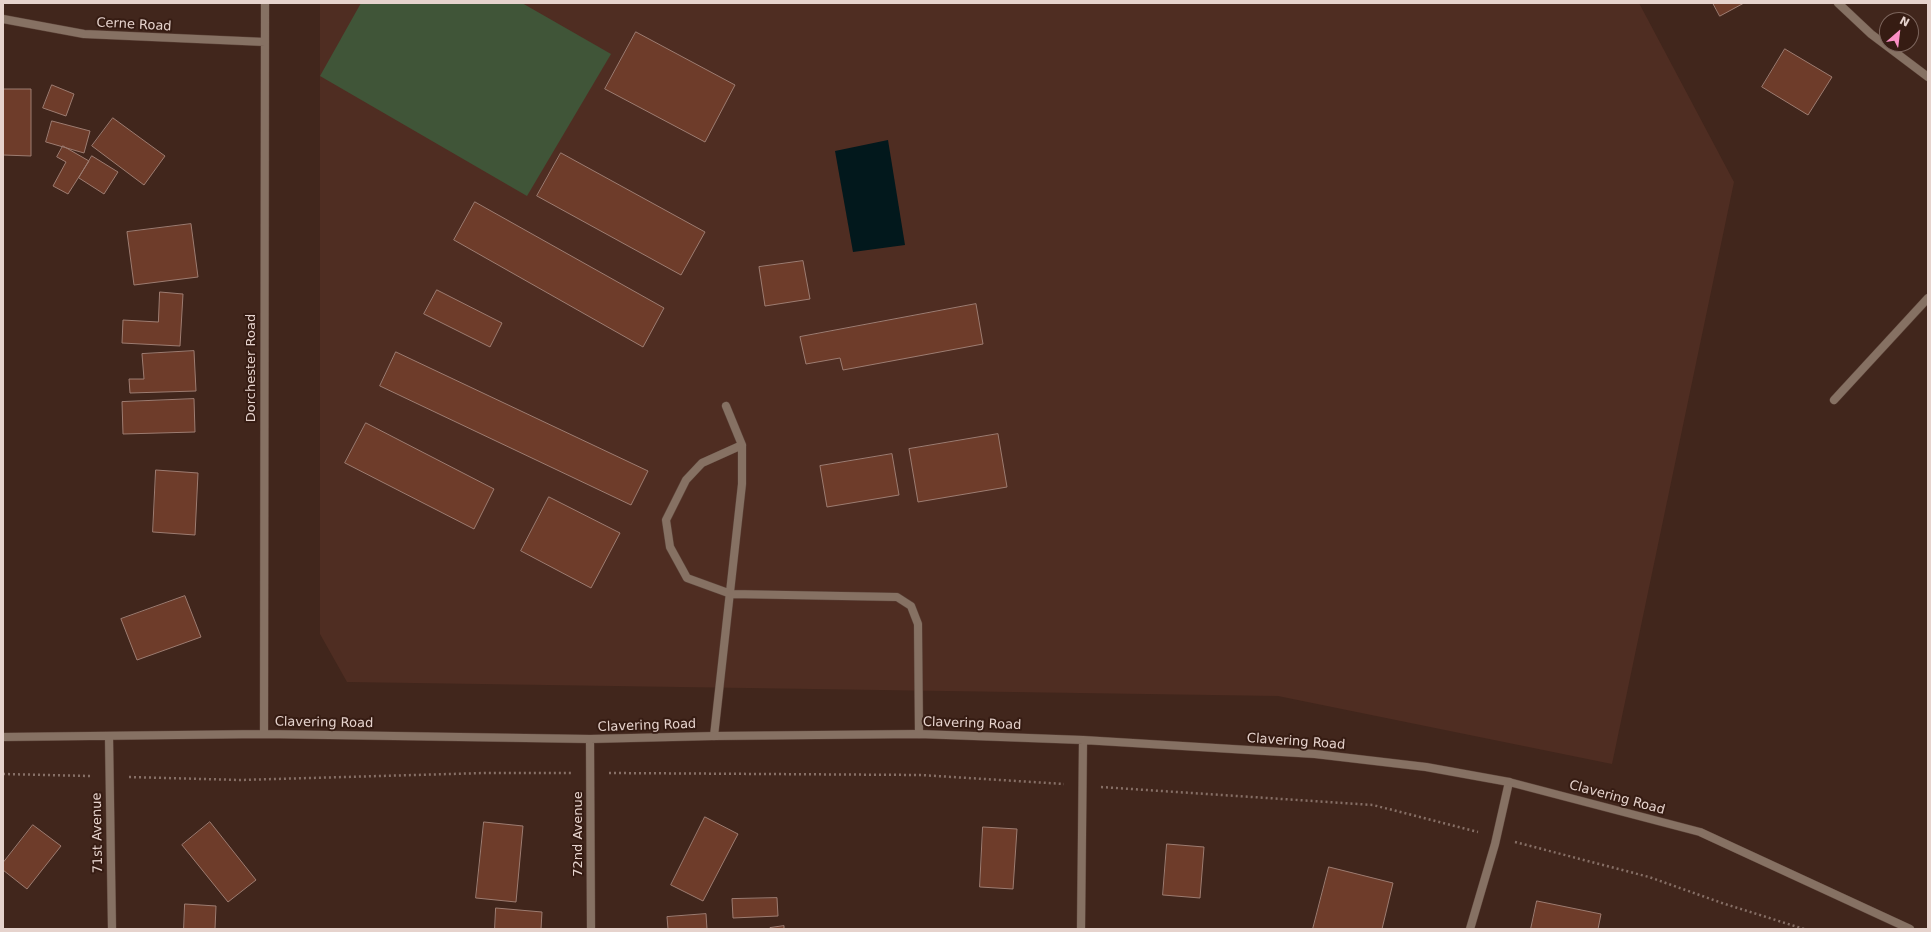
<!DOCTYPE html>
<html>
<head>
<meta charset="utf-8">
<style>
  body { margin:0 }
  #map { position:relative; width:1931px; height:932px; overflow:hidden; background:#41261c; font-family:"DejaVu Sans",sans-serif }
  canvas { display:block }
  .frame { position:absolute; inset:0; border:4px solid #e6d3cd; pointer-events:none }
  .north { position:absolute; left:1879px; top:12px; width:40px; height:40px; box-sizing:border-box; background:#361c13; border:1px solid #7c655d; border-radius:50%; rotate:28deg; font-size:11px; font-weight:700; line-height:16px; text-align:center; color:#e6d3cd }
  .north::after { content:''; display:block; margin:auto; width:14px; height:18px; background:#fb8fc5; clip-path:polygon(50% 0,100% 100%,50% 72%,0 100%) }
</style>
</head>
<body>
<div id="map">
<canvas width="1931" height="932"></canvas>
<div class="frame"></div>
<div class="north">N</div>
</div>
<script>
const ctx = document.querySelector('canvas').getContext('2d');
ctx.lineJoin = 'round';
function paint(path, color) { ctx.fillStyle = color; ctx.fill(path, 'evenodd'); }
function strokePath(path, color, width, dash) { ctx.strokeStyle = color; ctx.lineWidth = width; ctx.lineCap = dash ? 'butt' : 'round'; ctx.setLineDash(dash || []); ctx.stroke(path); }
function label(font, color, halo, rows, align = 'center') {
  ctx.font = font + ' "DejaVu Sans",sans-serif'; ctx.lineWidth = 4; ctx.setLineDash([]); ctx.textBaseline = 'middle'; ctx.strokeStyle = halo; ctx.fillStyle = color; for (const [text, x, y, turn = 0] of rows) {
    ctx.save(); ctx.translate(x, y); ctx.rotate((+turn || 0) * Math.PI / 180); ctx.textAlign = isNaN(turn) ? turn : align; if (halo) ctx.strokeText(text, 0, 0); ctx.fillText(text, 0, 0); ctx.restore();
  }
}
paint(new Path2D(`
  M320 3H1639L1734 182 1612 764 1278 696 347 682 320 634Z`), '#4f2d22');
paint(new Path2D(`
  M361 3H522L611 54 527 196 320 76Z`), '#405538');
paint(new Path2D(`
  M888 140 905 245 853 252 835 151Z`), '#02181c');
const building = new Path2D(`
  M1713 3H1744L1720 16Z
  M636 32 735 85 705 142 605 89Z
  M1785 49 1832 77 1808 115 1762 87Z
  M52 85 74 94 66 116 43 108Z
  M3 89H31V156L3 155Z
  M113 118 165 156 144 185 92 146Z
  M52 121 90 131 84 153 46 142Z
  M63 146 89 161 68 194 53 186 66 162 57 157Z
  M561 153 705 232 681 275 537 196Z
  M92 156 118 172 104 194 79 178Z
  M475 202 664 308 643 347 454 240Z
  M191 224 198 277 134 285 127 232Z
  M803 261 810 299 765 306 759 267Z
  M437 290 502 323 490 347 424 314Z
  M160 292 183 294 180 346 122 343 123 320 158 322Z
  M976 304 983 344 843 370 840 358 806 364 800 337Z
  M194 351 196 391 130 393 129 379H144L142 354Z
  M396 352 648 471 631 505 380 386Z
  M194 399 195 432 123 434 122 402Z
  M366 423 494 489 474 529 345 463Z
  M998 434 1007 487 918 502 909 449Z
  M892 454 899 495 827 507 820 466Z
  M156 470 198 473 195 535 153 532Z
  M549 497 620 533 591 588 521 551Z
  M185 596 201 637 137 660 121 619Z
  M705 817 738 834 703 901 671 885Z
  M210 822 256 880 228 902 182 845Z
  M484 822 523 826 516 902 476 898Z
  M33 825 61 846 27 889 3 870V863Z
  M983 827 1017 829 1013 889 980 887Z
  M1167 844 1204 847 1200 898 1163 895Z
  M1329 867 1393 883 1382 929H1313Z
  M777 898 778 916 733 918 732 899Z
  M1537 901 1601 914 1598 929H1531Z
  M185 904 216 906 215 929H184Z
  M496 908 542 912 541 929H495Z
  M706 914 707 929H668L667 917Z
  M784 926V929H770V928Z`);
paint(building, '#6e3c2a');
strokePath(building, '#9d7c71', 1);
const service = new Path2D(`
  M1834 400 1928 298
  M742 445 702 463 686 480 666 520 670 547 687 578 731 594 897 597 911 606 918 624 919 734
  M714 736 742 484V445L726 406
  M1470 929 1495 844 1509 782`);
const minor = new Path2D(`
  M1838 3 1871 34 1928 77
  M3 19 84 34 265 42
  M264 734 265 3
  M3 737 264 734 590 739 714 736 919 734 1083 740 1315 754 1426 767 1509 782 1700 832 1910 929
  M109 737 112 929
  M590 739 591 929
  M1081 929 1083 740`);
strokePath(service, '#5b4238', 9);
strokePath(minor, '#5b4238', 9);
strokePath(new Path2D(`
  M609 773 921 775 1064 784
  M3 774 90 776
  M129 777 240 780 485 773H572
  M1101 787 1373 805 1478 832
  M1515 842 1649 877 1722 903 1804 929`), '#866f66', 2.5, [2, 3]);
strokePath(service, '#867163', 8);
strokePath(minor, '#867163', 8);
label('13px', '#e6d3cd', '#361c13', [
  ["Cerne Road",134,25,3],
  ["Dorchester Road",252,368,-90],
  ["Clavering Road",324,723,1],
  ["Clavering Road",972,724,2],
  ["Clavering Road",647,726,-2],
  ["Clavering Road",1296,742,4],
  ["Clavering Road",1617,798,15],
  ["71st Avenue",98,833,-91],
  ["72nd Avenue",579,834,-90]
]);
</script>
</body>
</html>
